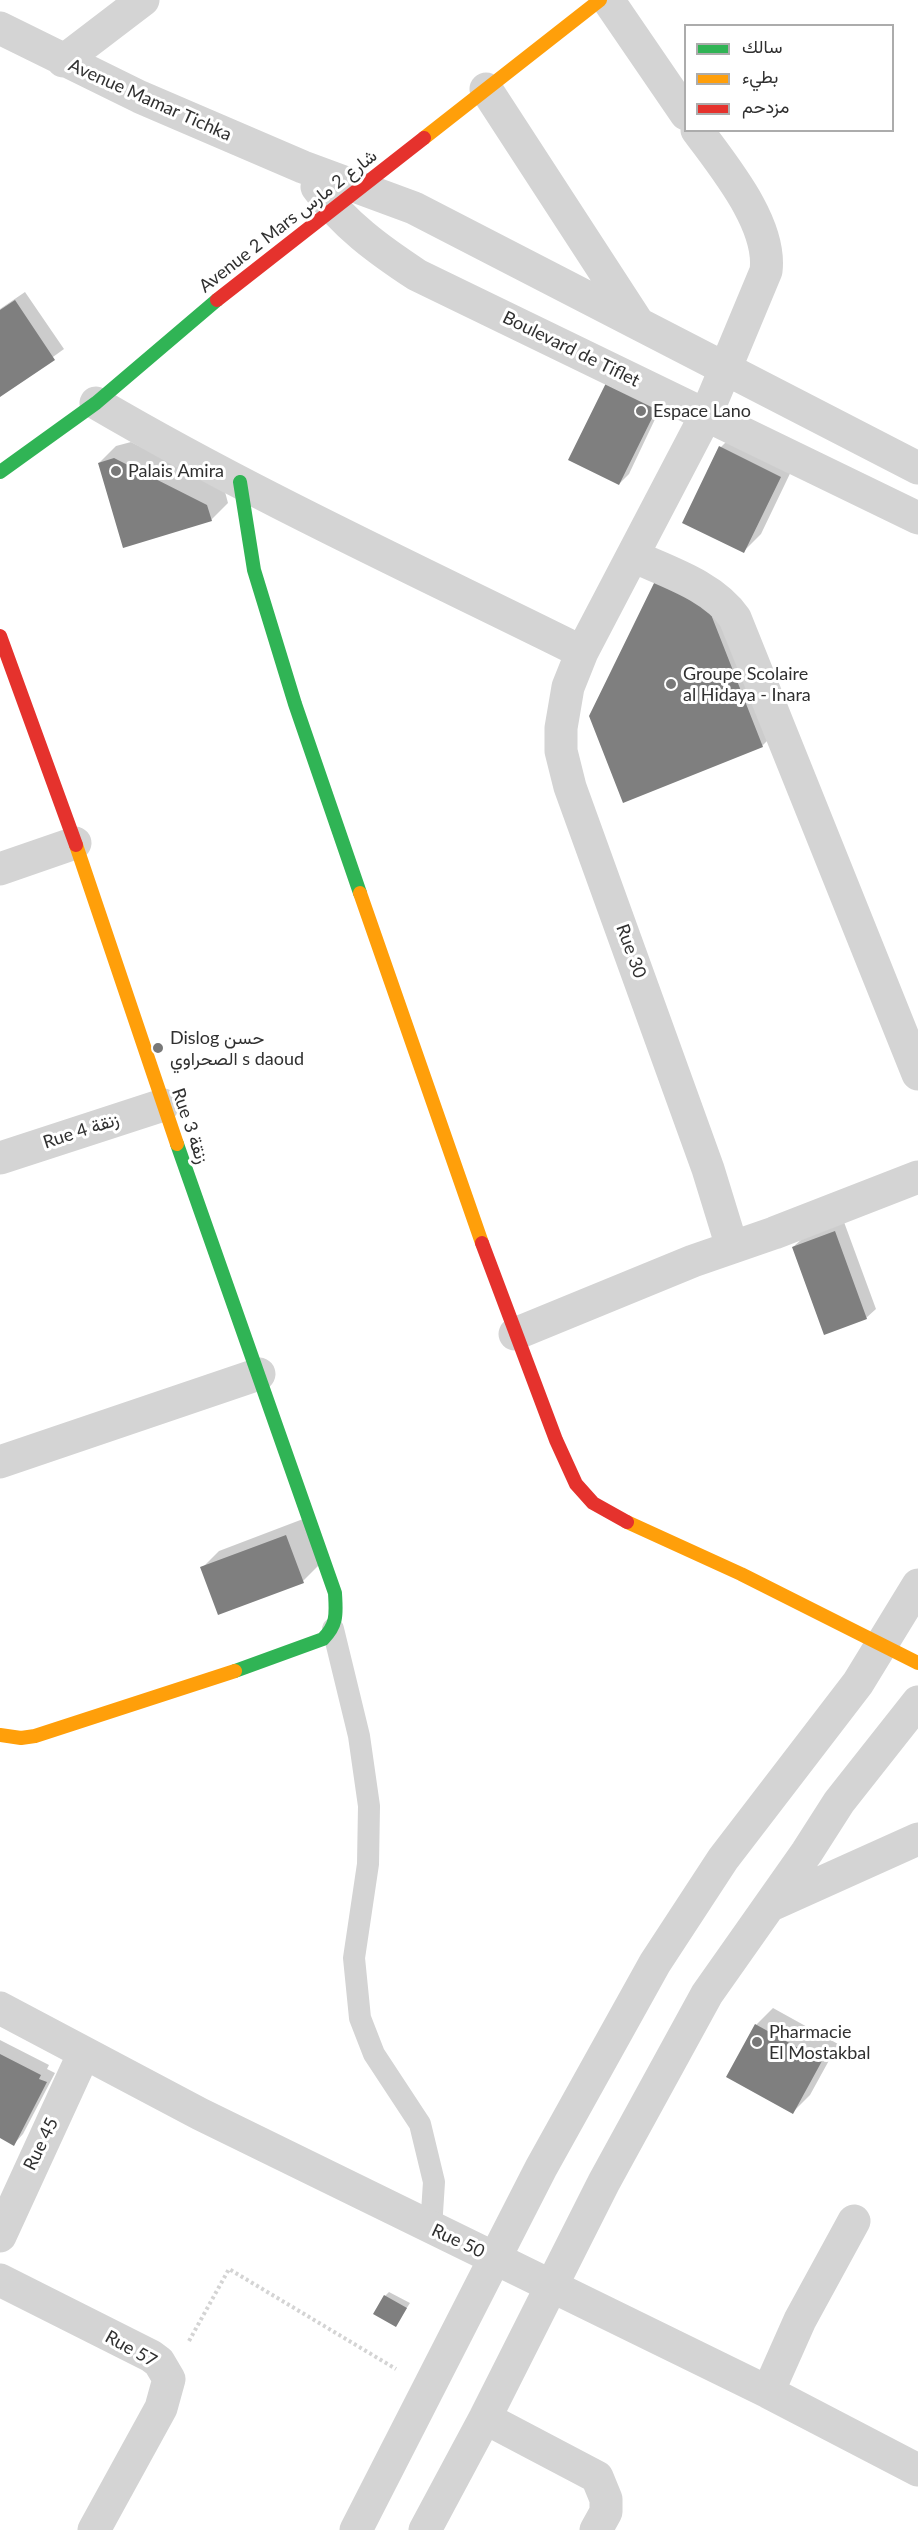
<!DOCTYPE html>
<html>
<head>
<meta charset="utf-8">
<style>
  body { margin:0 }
  #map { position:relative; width:918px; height:2530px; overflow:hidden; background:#fff; font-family:Lato,Vazirmatn,sans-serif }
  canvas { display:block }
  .legend { position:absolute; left:684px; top:24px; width:210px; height:108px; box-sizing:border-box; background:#fff; border:2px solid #acacac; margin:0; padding:8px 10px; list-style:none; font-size:18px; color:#303030 }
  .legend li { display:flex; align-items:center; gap:12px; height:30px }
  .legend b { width:30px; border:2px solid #acacac }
</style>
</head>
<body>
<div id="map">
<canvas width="918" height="2530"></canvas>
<ul class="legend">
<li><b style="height:8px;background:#30b455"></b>سالك</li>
<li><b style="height:8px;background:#ff9f0a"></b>بطيء</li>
<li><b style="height:8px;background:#e5322d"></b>مزدحم</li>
</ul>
</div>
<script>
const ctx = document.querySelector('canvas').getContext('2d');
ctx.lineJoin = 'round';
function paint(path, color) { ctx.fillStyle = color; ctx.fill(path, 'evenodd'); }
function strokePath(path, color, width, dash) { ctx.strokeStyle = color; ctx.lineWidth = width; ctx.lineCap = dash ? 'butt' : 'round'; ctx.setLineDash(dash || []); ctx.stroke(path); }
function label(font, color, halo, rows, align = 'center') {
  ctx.font = font + ' Lato,Vazirmatn,sans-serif'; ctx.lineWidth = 6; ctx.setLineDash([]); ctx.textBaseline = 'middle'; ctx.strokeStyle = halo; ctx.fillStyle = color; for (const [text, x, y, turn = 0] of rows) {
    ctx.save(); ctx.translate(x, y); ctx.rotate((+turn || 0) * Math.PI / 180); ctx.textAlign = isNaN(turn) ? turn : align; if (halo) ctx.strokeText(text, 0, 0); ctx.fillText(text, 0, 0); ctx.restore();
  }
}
paint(new Path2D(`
  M25 292 64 349 0 395V309Z
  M618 373 666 396 629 474 619 484Z
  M738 430 797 459 761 534 744 551 721 447Z
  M131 442 224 488 228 503 211 520 99 463 116 446Z
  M732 591 779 729 762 746 591 716Z
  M844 1222 876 1309 866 1318 793 1247 803 1238Z
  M303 1519 320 1564 303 1581 202 1568 219 1551Z
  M773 2008 838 2044 810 2095 793 2112 756 2025Z
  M0 2040 49 2065 47 2069 55 2073 23 2134 14 2144 0 2137Z
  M389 2292 410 2303 395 2326 385 2296Z`), '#0003');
paint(new Path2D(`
  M15 300 55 360 0 397V310Z
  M607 381 658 406 619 485 568 460Z
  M719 446 781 477 744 553 682 523Z
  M114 458 207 505 212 521 123 548 98 463Z
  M656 579 716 609 712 617 763 747 623 803 589 716Z
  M835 1231 867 1319 824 1335 792 1247Z
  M286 1535 304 1583 218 1615 200 1567Z
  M755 2024 822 2061 793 2114 726 2077Z
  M0 2054 41 2075 39 2079 47 2082 14 2146 0 2138Z
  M384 2295 407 2308 396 2327 373 2314Z`), '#7f7f7f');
strokePath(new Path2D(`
  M189 2341 229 2269 396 2369`), '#d4d4d4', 4, [3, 3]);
strokePath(new Path2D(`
  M333 1629 359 1736 369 1806 368 1864 354 1958 360 2018 374 2054 420 2124 434 2182 431 2228`), '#d4d4d4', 22);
strokePath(new Path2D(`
  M608 0 686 114
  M0 28 140 97 303 167 414 208 918 468
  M63 61 143 0
  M486 89 638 323
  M697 130C724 167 772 224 766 271L706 415 582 652 568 687 561 728V751L570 787 708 1169 732 1247
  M317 187C343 224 379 250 417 275L918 518
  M96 403C253 495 419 571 582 652
  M633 556C668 572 713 586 735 618L918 1074
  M0 869 75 843
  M0 1158 163 1105
  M515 1334 693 1261 774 1233 918 1177
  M0 1462 259 1374
  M769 1906 918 1839
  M0 2008 200 2114 768 2392 918 2470
  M0 2236 84 2053
  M0 2280 151 2356 159 2362 169 2379 161 2408 94 2530
  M768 2392 800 2320 854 2221
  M485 2418 597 2477 606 2499V2512L596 2530
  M356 2530 541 2168 655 1963 723 1859 858 1683 918 1585
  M425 2530 485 2418 604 2182 707 1994 807 1852 839 1802 918 1702`), '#d4d4d4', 33);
strokePath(new Path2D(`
  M0 472 96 403 217 300
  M240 482 254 570 295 704 360 893
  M177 1144 335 1593C336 1613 338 1624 323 1639L235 1671`), '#30b455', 14);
strokePath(new Path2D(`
  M424 138 600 0
  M76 845 177 1144
  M360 893 482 1243
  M627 1522 741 1574 918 1663
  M0 1735 21 1738 35 1736 235 1671`), '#ff9f0a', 14);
strokePath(new Path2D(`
  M217 300 424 138
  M0 636 76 845
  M482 1243 556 1440 576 1484 593 1503 627 1522`), '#e5322d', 14);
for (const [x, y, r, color] of [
  [641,411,6,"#787878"],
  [116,471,6,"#787878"],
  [671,684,6,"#787878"],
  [158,1048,6,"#787878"],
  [757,2042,6,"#787878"]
]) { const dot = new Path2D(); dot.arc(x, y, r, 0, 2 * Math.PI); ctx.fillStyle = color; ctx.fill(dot); strokePath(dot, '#fff', 2); }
label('18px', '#303030', '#fff', [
  ["Avenue Mamar Tichka",150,100,24],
  ["Avenue 2 Mars شارع 2 مارس",288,221,-38],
  ["Boulevard de Tiflet",571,349,26],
  ["Rue 30",631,951,70],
  ["Rue 3 زنقة",190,1126,71],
  ["Rue 4 زنقة",81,1131,-18],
  ["Rue 45",41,2144,-64],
  ["Rue 50",458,2241,25],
  ["Rue 57",131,2349,29]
]);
label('18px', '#303030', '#fff', [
  ["Espace Lano",653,411],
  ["Palais Amira",128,471],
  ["Groupe Scolaire",683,674],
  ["al Hidaya - Inara",683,695],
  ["Dislog حسن",170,1038],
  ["الصحراوي s daoud",170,1059],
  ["Pharmacie",769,2032],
  ["El Mostakbal",769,2053]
], 'left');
</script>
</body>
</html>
